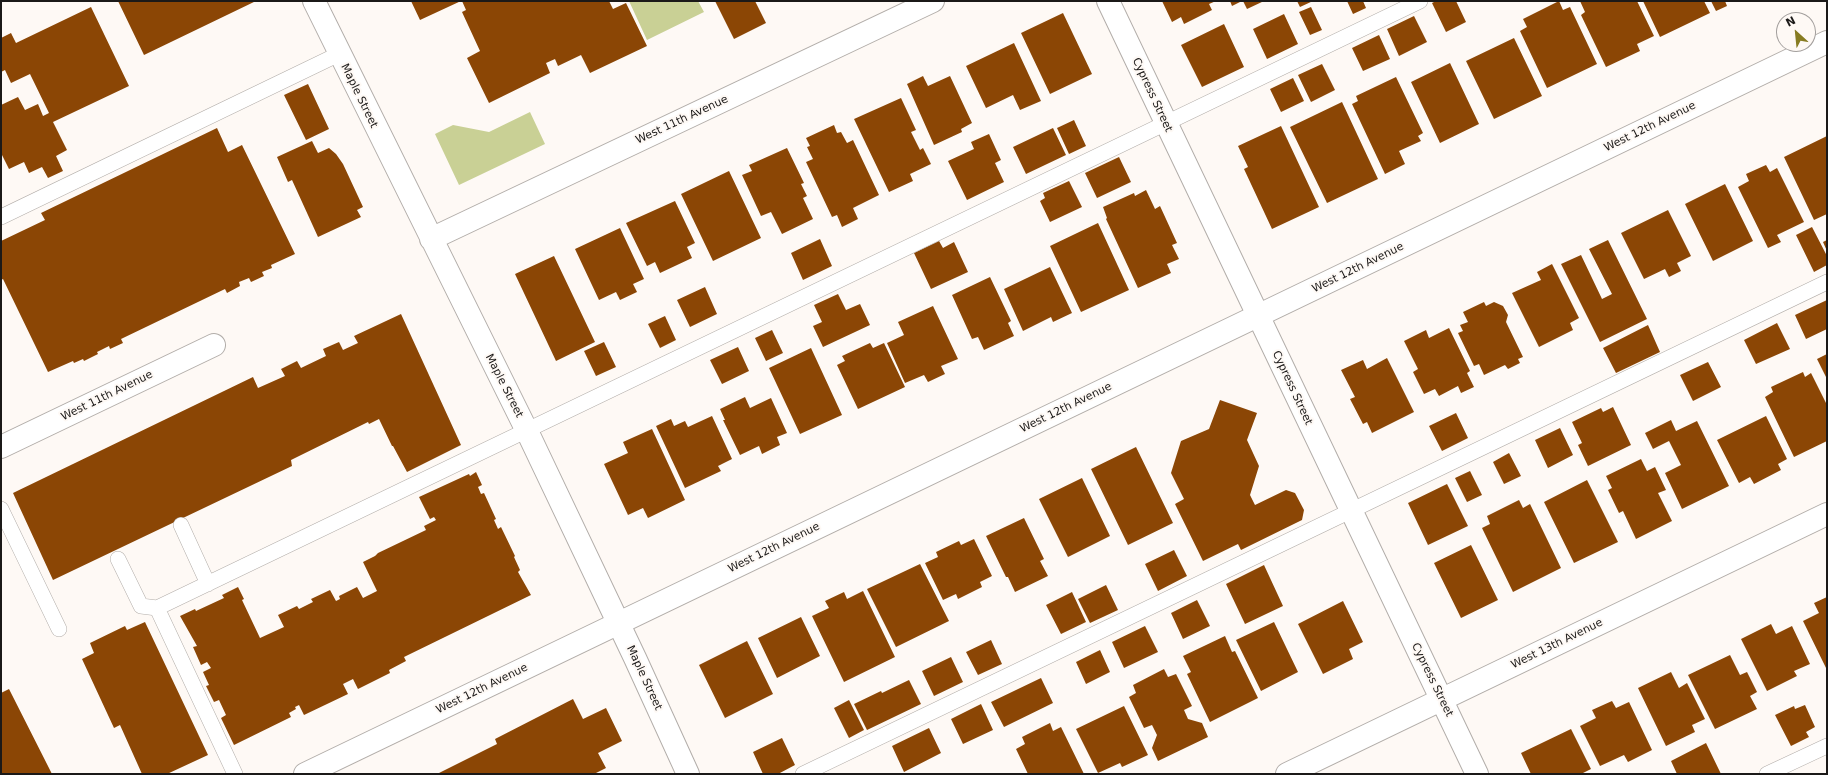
<!DOCTYPE html>
<html>
<head>
<meta charset="utf-8">
<style>
  body { margin:0 }
  #map { position:relative; width:1828px; height:775px; overflow:hidden; background:#fef9f5; font-family:"DejaVu Sans",sans-serif }
  canvas { display:block }
  .frame { position:absolute; inset:0; border:2px solid #1b1918; pointer-events:none }
  .north { position:absolute; left:1776px; top:12px; width:40px; height:40px; box-sizing:border-box; background:#fef9f5; border:1px solid #a39f9d; border-radius:50%; rotate:333deg; font-size:11px; font-weight:700; line-height:16px; text-align:center; color:#1b1918 }
  .north::after { content:''; display:block; margin:auto; width:14px; height:18px; background:#877c22; clip-path:polygon(50% 0,100% 100%,50% 72%,0 100%) }
</style>
</head>
<body>
<div id="map">
<canvas width="1828" height="775"></canvas>
<div class="frame"></div>
<div class="north">N</div>
</div>
<script>
const ctx = document.querySelector('canvas').getContext('2d');
ctx.lineJoin = 'round';
function paint(path, color) { ctx.fillStyle = color; ctx.fill(path, 'evenodd'); }
function strokePath(path, color, width, dash) { ctx.strokeStyle = color; ctx.lineWidth = width; ctx.lineCap = dash ? 'butt' : 'round'; ctx.setLineDash(dash || []); ctx.stroke(path); }
function label(font, color, halo, rows, align = 'center') {
  ctx.font = font + ' "DejaVu Sans",sans-serif'; ctx.lineWidth = 4; ctx.setLineDash([]); ctx.textBaseline = 'middle'; ctx.strokeStyle = halo; ctx.fillStyle = color; for (const [text, x, y, turn = 0] of rows) {
    ctx.save(); ctx.translate(x, y); ctx.rotate((+turn || 0) * Math.PI / 180); ctx.textAlign = isNaN(turn) ? turn : align; if (halo) ctx.strokeText(text, 0, 0); ctx.fillText(text, 0, 0); ctx.restore();
  }
}
paint(new Path2D(`
  M629 1H698L704 12 647 40Z
  M530 112 545 144 459 185 435 134 453 125 489 132Z`), '#c9d095');
paint(new Path2D(`
  M118 1H256L144 55Z
  M411 1H461L420 20Z
  M462 1H609L613 9 626 3 647 46 590 73 581 55 558 66 555 59 546 63 550 73 489 103 467 58 480 51 462 12 466 10Z
  M715 1H755L766 23 734 39Z
  M1162 1H1216L1209 4 1212 10 1184 24 1181 17 1172 22Z
  M1230 1H1242L1232 6Z
  M1243 1H1264L1247 9Z
  M1297 1H1313L1300 7Z
  M1347 1H1363L1366 8 1353 14Z
  M1436 1H1456L1466 22 1446 32 1432 3Z
  M1559 1 1563 10 1570 7 1597 64 1547 88 1520 31 1527 27 1523 19Z
  M1580 1H1637L1654 36 1637 44 1640 51 1606 67 1581 15 1585 12Z
  M1643 1H1704L1710 13 1660 37Z
  M1711 1H1725L1727 6 1716 11Z
  M91 7 129 86 53 122 67 150 56 156 63 171 48 178 42 167 29 173 24 162 9 169 1 153V105L18 97 25 110 38 104 43 116 49 113 30 74 11 83 5 70 1 72V38L11 33 16 43Z
  M1311 7 1322 30 1310 35 1299 12Z
  M1063 13 1092 74 1050 94 1021 33Z
  M1284 14 1298 44 1267 59 1253 29Z
  M1414 16 1427 42 1399 56 1387 29Z
  M1224 24 1244 67 1202 87 1181 45Z
  M1379 35 1390 59 1363 71 1352 48Z
  M1514 38 1542 96 1494 119 1466 61Z
  M1014 43 1041 101 1020 110 1013 95 986 108 966 66Z
  M1450 63 1479 124 1440 143 1411 82Z
  M1322 64 1335 90 1311 102 1298 75Z
  M923 76 928 86 950 76 972 123 961 129 962 132 934 145 907 84Z
  M1396 77 1423 133 1418 136 1421 141 1399 151 1405 164 1385 174 1352 104 1358 101 1356 96Z
  M1293 78 1304 101 1281 112 1270 89Z
  M308 84 329 129 306 140 284 95Z
  M901 98 916 130 911 132 920 150 923 148 931 164 910 174 913 181 889 192 854 119Z
  M1342 102 1378 179 1327 203 1290 127Z
  M1074 120 1086 146 1069 154 1057 128Z
  M834 125 837 133 841 132 847 143 853 140 879 195 853 208 858 219 842 227 837 215 832 217 806 162 813 159 807 147 810 146 806 138Z
  M1281 126 1319 207 1272 229 1244 169 1248 167 1238 146Z
  M217 128 228 152 242 145 295 254 271 265 272 268 262 272 264 276 251 282 249 278 239 282 240 286 227 293 225 289 121 339 123 343 110 349 109 346 97 352 98 354 84 361 83 359 74 363 73 361 48 372 3 279 1 280V241L45 220 41 213Z
  M1053 128 1066 155 1026 174 1013 147Z
  M989 134 1001 160 995 163 1004 182 967 200 948 161 974 149 971 142Z
  M1827 136V214L1814 220 1784 157Z
  M312 141 318 153 329 148 336 154 343 164 363 207 357 210 361 217 318 237 292 180 288 182 277 157Z
  M787 148 804 183 801 184 807 196 803 198 813 219 782 234 771 212 761 216 742 175 752 171 749 165Z
  M1119 157 1131 182 1097 198 1085 173Z
  M1766 165 1770 172 1777 168 1804 222 1777 235 1781 242 1768 248 1738 187 1749 181 1746 174Z
  M729 171 761 238 713 261 681 194Z
  M1069 181 1082 207 1050 222 1040 201 1045 198 1043 193Z
  M1725 184 1753 241 1713 261 1685 204Z
  M1146 190 1155 209 1160 206 1177 243 1172 245 1179 259 1167 264 1171 273 1138 288 1106 219 1107 218 1103 207 1134 193 1135 196Z
  M675 201 695 243 687 247 692 258 660 273 655 262 647 266 626 223Z
  M1668 210 1691 256 1677 263 1681 271 1669 277 1665 269 1644 279 1621 233Z
  M1098 223 1129 290 1081 312 1050 246Z
  M1812 227 1827 256V265L1814 272 1796 235Z
  M620 228 644 279 633 284 637 292 620 300 616 292 599 300 575 249Z
  M820 239 832 266 803 280 791 253Z
  M1608 240 1647 319 1600 342 1561 264 1581 255 1602 299 1612 294 1589 249Z
  M1827 240V251L1823 242Z
  M939 241 943 248 954 242 968 272 931 289 914 253Z
  M554 256 595 342 556 361 515 274Z
  M1552 264 1579 318 1570 323 1573 330 1539 347 1512 293 1541 280 1537 272Z
  M1050 267 1072 313 1053 322 1051 317 1023 331 1004 289Z
  M990 277 1011 321 1008 323 1014 336 984 350 978 337 972 339 952 295Z
  M705 287 717 314 690 327 677 300Z
  M838 294 846 310 860 304 870 325 823 347 813 326 822 322 814 305Z
  M1827 300V329L1806 339 1795 315Z
  M1484 302 1486 306 1494 302 1503 306 1508 315 1506 322 1523 357 1518 359 1520 363 1508 369 1505 365 1484 375 1479 364 1474 366 1458 333 1463 331 1460 325 1468 322 1463 312Z
  M933 306 958 359 941 366 945 374 928 382 924 375 905 383 887 343 904 335 898 322Z
  M401 314 461 445 407 472 393 446H392L379 419 369 424 368 422 291 460 292 466 53 580 13 493 253 377 258 388 285 376 281 369 297 361 301 368 326 356 323 349 339 342 343 350 358 343 354 336Z
  M665 316 676 340 660 348 648 324Z
  M1777 323 1790 349 1756 364 1744 340Z
  M1648 325 1660 352 1616 373 1603 348Z
  M1449 328 1470 371 1467 373 1474 387 1461 393 1458 386 1439 396 1435 389 1424 394 1413 372 1418 369 1404 341 1426 330 1429 338Z
  M772 330 783 353 766 361 755 338Z
  M604 342 616 367 596 376 584 351Z
  M870 343 873 348 884 343 905 387 858 409 837 365 845 361 842 356Z
  M738 347 749 371 722 384 710 360Z
  M811 348 842 415 800 434 769 368Z
  M1827 354V379L1817 359Z
  M1387 358 1414 412 1372 433 1367 422 1363 424 1350 399 1355 397 1341 370 1363 360 1367 369Z
  M1708 362 1721 387 1693 401 1680 375Z
  M1803 372 1805 377 1811 373 1827 405V441L1794 457 1765 397 1773 392 1771 387Z
  M745 397 750 408 771 398 787 433 777 437 780 445 762 454 759 446 740 455 723 420H725L720 409Z
  M1220 400 1257 413 1247 440 1259 466 1250 495 1255 505 1286 490 1295 493 1304 510 1302 520 1241 550 1238 544 1203 561 1175 504 1184 499 1171 473 1181 441 1209 429Z
  M1613 407 1631 445 1588 466 1578 445 1582 443 1572 422 1601 408 1603 412Z
  M1456 413 1468 438 1442 451 1429 426Z
  M712 416 732 459 718 466 721 471 685 488 656 426 671 419 674 426 685 421 688 427Z
  M1766 416 1787 459 1778 464 1781 470 1754 484 1750 477 1739 483 1717 440Z
  M1671 420 1676 431 1697 421 1729 486 1682 509 1665 473 1681 465 1669 441 1653 449 1645 433Z
  M1560 428 1573 455 1548 468 1535 440Z
  M652 429 685 500 648 518 643 508 628 515 604 464 628 453 623 442Z
  M1136 447 1173 523 1128 545 1091 469Z
  M1509 453 1521 476 1504 484 1493 462Z
  M1641 459 1647 471 1655 467 1666 490 1658 493 1672 521 1636 539 1623 511 1619 513 1608 490 1612 488 1606 476Z
  M1470 471 1482 495 1467 502 1455 478Z
  M476 472 482 485 478 487 481 494 484 493 496 519 494 520 498 529 501 527 515 556 514 557 520 570 518 572 531 595 404 657 406 661 389 670 390 673 358 689 353 679 343 684 348 694 304 715 299 705 295 707 296 709 289 713 291 717 234 745 221 718 226 715 219 700 214 702 206 686 209 685 203 672 211 668 207 662 201 665 193 647 197 646 180 616 195 609 196 611 224 598 222 595 238 587 244 599 242 600 260 638 284 627 278 615 297 606 299 609 313 602 311 599 330 590 336 601 340 599 339 596 357 587 363 598 377 591 363 562 375 556 378 553 426 530 424 526 436 520 434 517 430 519 419 497 469 474 470 476Z
  M1082 478 1110 536 1068 557 1039 499Z
  M1587 480 1618 542 1574 563 1544 502Z
  M1447 484 1468 526 1428 545 1408 503Z
  M1519 500 1523 508 1530 504 1561 568 1513 592 1482 528 1490 524 1487 516Z
  M1024 518 1044 559 1040 561 1048 576 1015 592 1008 577H1006L986 536Z
  M974 539 992 576 980 582 982 587 958 599 956 594 943 600 925 563 938 557 936 552 959 541 961 545Z
  M1471 545 1498 600 1461 618 1434 563Z
  M1174 550 1187 576 1158 591 1145 564Z
  M920 564 949 621 896 647 867 589Z
  M1264 565 1283 606 1245 624 1226 584Z
  M1106 585 1118 610 1090 623 1078 599Z
  M863 591 895 657 844 682 812 616 829 608 825 601 844 592 847 599Z
  M1072 592 1086 622 1061 634 1046 605Z
  M1827 597V670L1803 621 1819 613 1814 603Z
  M1197 600 1210 626 1183 639 1171 613Z
  M1343 601 1363 642 1349 649 1353 659 1323 674 1298 624Z
  M801 617 820 656 777 678 758 638Z
  M145 622 208 755 167 774H142L120 725 114 728 82 659 94 653 90 643 125 626 127 630Z
  M1274 622 1298 672 1261 691 1236 640Z
  M1771 624 1776 634 1792 626 1810 664 1794 671 1797 676 1767 691 1741 639Z
  M1145 626 1158 652 1124 668 1112 642Z
  M1225 636 1232 652 1235 651 1258 698 1210 722 1187 674 1191 672 1183 656Z
  M991 640 1002 664 978 675 966 652Z
  M747 641 773 694 725 718 699 665Z
  M1100 650 1110 672 1086 684 1076 662Z
  M1730 655 1740 675 1747 672 1757 692 1750 696 1757 709 1715 729 1688 675Z
  M951 657 963 682 934 696 922 671Z
  M1164 669 1168 677 1176 674 1192 706 1184 710 1188 719 1202 723 1208 737 1158 761 1152 748 1157 735 1152 725 1144 728 1129 697 1136 693 1133 685Z
  M1671 672 1679 688 1687 683 1705 719 1692 725 1695 732 1666 746 1638 688Z
  M1041 678 1053 703 1004 727 991 702Z
  M909 680 921 704 867 730 854 704 881 691 882 693Z
  M9 689 52 774H1V693Z
  M573 699 583 719 606 708 622 741 598 753 606 768 594 774H437L497 744 495 739Z
  M849 700 864 730 849 738 834 708Z
  M1612 701 1616 708 1629 702 1652 750 1628 762 1624 755 1600 766 1580 726 1596 718 1592 710Z
  M981 704 993 730 963 744 951 719Z
  M1805 705 1815 727 1806 732 1809 737 1791 746 1775 715 1794 706 1795 709Z
  M1124 706 1148 755 1122 767 1120 763 1098 773 1076 729Z
  M1050 723 1053 731 1061 727 1084 774H1028L1016 749 1025 744 1022 737Z
  M929 728 941 753 904 772 892 746Z
  M1571 729 1591 769 1581 774H1531L1521 753Z
  M782 738 795 765 778 774H763L753 752Z
  M1706 743 1721 774H1677L1671 761Z`), '#8b4605');
const lane = new Path2D(`
  M1 217 339 54
  M1 509 59 629
  M181 525 208 584
  M118 559 141 606 157 608 1420 1
  M157 608 235 774
  M803 774 1827 282
  M1767 774 1827 746`);
const street = new Path2D(`
  M314 1 527 431 635 658 688 774
  M1108 1 1477 774
  M431 239 933 1
  M1 447 214 345
  M1287 774 1827 514`);
const secondary = new Path2D(`
  M305 774 1827 42`);
strokePath(lane, '#b2ada9', 16);
strokePath(street, '#b2ada9', 24);
strokePath(secondary, '#b2ada9', 24);
strokePath(lane, '#fff', 15);
strokePath(street, '#fff', 22);
strokePath(secondary, '#fff', 22);
label('11px', '#1b1918', '#fef9f5', [
  ["Cypress Street",1152,95,65],
  ["Maple Street",359,96,64],
  ["West 11th Avenue",682,120,-25],
  ["West 12th Avenue",1650,127,-26],
  ["West 12th Avenue",1358,268,-26],
  ["Maple Street",504,386,63],
  ["Cypress Street",1292,388,65],
  ["West 11th Avenue",107,396,-26],
  ["West 12th Avenue",1066,408,-26],
  ["West 12th Avenue",774,548,-26],
  ["West 13th Avenue",1557,644,-26],
  ["Maple Street",644,678,65],
  ["Cypress Street",1432,680,64],
  ["West 12th Avenue",482,689,-26]
]);
</script>
</body>
</html>
